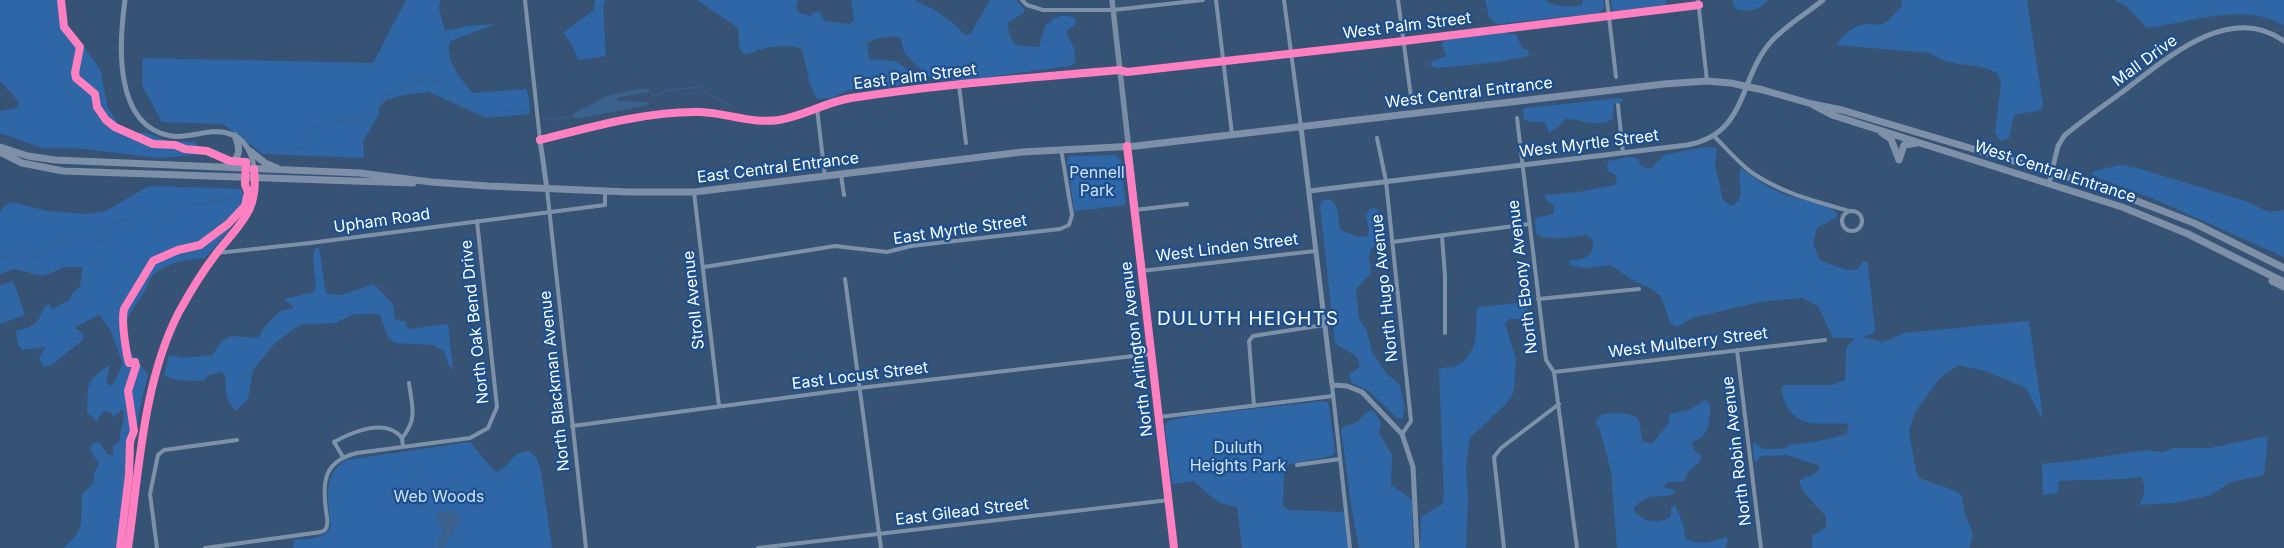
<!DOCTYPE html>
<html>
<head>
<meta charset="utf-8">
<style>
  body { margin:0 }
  canvas { display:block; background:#365274 }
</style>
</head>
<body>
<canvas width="2284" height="548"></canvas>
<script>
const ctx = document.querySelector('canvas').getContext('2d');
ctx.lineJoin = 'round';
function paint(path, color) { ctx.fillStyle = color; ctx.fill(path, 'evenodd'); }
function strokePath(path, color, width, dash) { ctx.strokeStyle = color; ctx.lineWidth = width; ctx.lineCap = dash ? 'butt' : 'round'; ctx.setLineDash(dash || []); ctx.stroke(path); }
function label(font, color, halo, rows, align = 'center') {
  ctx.font = font + ' Inter,sans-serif'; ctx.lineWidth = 4.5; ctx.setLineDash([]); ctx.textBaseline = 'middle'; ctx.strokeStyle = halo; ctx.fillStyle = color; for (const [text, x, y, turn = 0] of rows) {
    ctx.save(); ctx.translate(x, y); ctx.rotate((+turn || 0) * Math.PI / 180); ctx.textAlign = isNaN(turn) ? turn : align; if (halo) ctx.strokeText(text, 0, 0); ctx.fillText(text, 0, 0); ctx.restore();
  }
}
paint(new Path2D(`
  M0 0H58L62 30 78 39 100 69 108 108 119 125 133 133H147L167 141 195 142 200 147 203 154 160 158 76 148H42L0 133V111L16 108 19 104 14 96 0 81Z
  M406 0H440L439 9 445 31 467 26 496 24 450 41C444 59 461 80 473 93L526 89 529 98 530 114 486 118 429 92 404 95 386 100 379 107V114L363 141 364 158 263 154 223 124 162 122 142 85 143 58 373 63Z
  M595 0H605L603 6 606 56 578 60 572 45 563 33 594 10Z
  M697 0H798L796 7 799 13 811 16 814 12H820L824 21 850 24 854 20 851 0H914L933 9 952 22 966 36 971 33 990 0H1016L1024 9V12L1008 23C1010 48 1017 46 1039 47L1046 24 1051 23 1052 19 1064 15 1075 18 1076 23 1066 32 1074 48 1076 61 1071 66 1063 67 967 80 933 81 905 54 900 37C889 36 877 37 867 43L869 59 895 61 920 77 922 83 848 90 832 98 817 99 810 84 802 50C792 43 770 47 758 50 752 52 750 55 744 54L739 48 738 28Z
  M1485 0H1545C1553 7 1572 8 1582 5L1583 0H1603L1604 8 1599 13 1499 24 1495 23 1489 17Z
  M1611 0H1667L1665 5 1660 7 1615 11 1612 9Z
  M1732 0H1768C1759 10 1749 13 1736 9Z
  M1902 0H2027L2043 105 2041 110 2014 115 2009 138 2002 141 1998 139 1995 132 2001 83 1997 73C1975 61 1952 69 1930 53L1836 45C1843 34 1855 25 1868 24 1874 24 1879 26 1884 23 1891 20 1895 12 1901 7Z
  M2114 0H2284V26C2245 1 2188 23 2147 28L2126 6Z
  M1502 33 1516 34 1522 48 1528 50 1529 56 1498 62 1437 68 1431 66V62L1446 56 1442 44 1445 40Z
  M1620 98 1624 101 1614 104 1613 119C1596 129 1580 118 1565 119L1559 126 1549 133 1545 122H1533L1524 120 1522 109 1526 108Z
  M1706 147 1717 148 1715 166 1723 200 1731 206C1749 198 1735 180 1741 168 1753 178 1767 187 1781 193 1796 200 1828 202 1837 213V217L1817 228 1813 244 1820 260C1831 265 1846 271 1857 270L1863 262 1866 261 1868 264 1875 330 1873 333 1862 337 1883 342 1904 333 2029 321 2043 418 2041 417 2026 388 1985 371 1959 365 1940 378 1915 412 1909 431 1916 471 1919 478 1958 492 1962 496 1965 515 1971 528 1973 535 1969 548H1812V536L1826 527V516C1818 507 1799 491 1800 480L1816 473 1820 466 1787 455 1760 456 1757 462 1754 461 1753 444 1755 443 1764 449H1782L1790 445 1815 442 1847 434 1848 424C1822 422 1798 431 1785 402 1783 396 1780 392 1782 386L1786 385H1832L1845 380 1846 348 1855 338H1833L1818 306 1802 298 1760 302 1692 318 1677 327 1670 323 1661 297 1652 289 1632 280 1611 265 1585 268 1569 265 1570 260C1574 260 1580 260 1584 258 1594 253 1598 240 1586 235 1572 236 1548 243 1536 233L1535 218 1554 214V205L1547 201 1545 195 1578 192 1615 185 1617 176 1607 170 1608 161 1629 157 1638 158 1640 165 1650 169 1664 155Z
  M1115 155 1121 161 1126 205 1074 211 1067 159 1071 156Z
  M2119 165 2134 167 2245 201 2269 212 2284 210V257L2161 202 2092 175V172Z
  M157 186 241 189C251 211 219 242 205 258 187 259 168 262 154 274 149 278 147 288 143 294 132 311 119 325 128 346 132 356 142 366 148 375 132 431 131 491 121 548H63C86 530 81 520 82 494L93 484 94 474 99 464 90 449 93 443 99 442 108 455H113V446L120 441C119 429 126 421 123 409L113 417 111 412 104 411 99 416 97 422 87 412C89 384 84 381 110 365L106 383 112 386 123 364 110 329 99 315 75 327 83 334V340L50 366 44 367 39 359 45 347 22 350 18 345 16 331C23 329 33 327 38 320 43 314 41 308 49 304L52 309 70 300 72 294 80 286 83 267H65L43 276 14 269 0 274V212L5 205 12 202 47 211 86 214 106 211 147 187Z
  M1328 199C1340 203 1338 219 1340 230L1358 237 1368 236 1369 230 1366 216 1370 209 1374 208C1387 215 1385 227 1382 239L1371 249 1369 258 1371 273 1356 289 1359 319 1366 329 1372 352 1386 373 1400 385 1404 404 1403 419 1397 418 1370 392 1352 383 1349 374 1359 368C1361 352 1345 352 1335 343L1320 206 1322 201Z
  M315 248H319L326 294 341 295 374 284 393 304 395 320 405 321 408 329 448 324 453 370 448 364 444 350 432 345 396 343 388 338 380 314H354L335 323 304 324 295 328 275 343 253 370 248 399 236 411C223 397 227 393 225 375L220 372 209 375 204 380 198 381 177 380 164 376 169 355 184 358 212 355C217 350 219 343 225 339 232 333 248 339 259 337L265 326 280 311 294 308 284 299 311 293 316 289 313 256Z
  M13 281 25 315 0 324V286Z
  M1527 302 1528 316 1523 319H1509L1505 324 1516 359 1514 391 1506 404 1470 438 1466 465 1468 499 1466 548H1420L1421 517 1442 504 1444 495 1439 370C1445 366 1452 369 1458 365 1478 354 1477 330 1476 311L1478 307Z
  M1705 400 1710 405C1711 413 1709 431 1702 437 1699 439 1695 440 1692 443L1694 450 1701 455 1700 461 1688 472 1684 481 1669 482 1664 485V487L1675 490V493C1658 501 1653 490 1634 507L1635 512C1643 521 1659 526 1671 516V508L1675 505 1683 524 1686 539C1701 546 1711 542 1726 537L1728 540 1725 548H1617L1611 472 1600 430 1597 425 1596 422 1601 415C1610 413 1634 411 1639 421 1641 427 1641 435 1642 441L1652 444 1668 424 1670 414 1689 410Z
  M1324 401 1328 402 1329 407 1335 452 1331 456 1286 465 1284 470 1283 505 1288 510 1346 512 1350 548H1242L1237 506C1219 507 1207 493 1194 481L1172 484 1165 426 1168 421 1190 416Z
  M1373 410 1381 422 1379 433 1392 455 1391 485 1410 498 1412 501 1413 548H1359L1352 512 1341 428 1357 422 1366 413Z
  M2268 436 2264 475 2231 482 2211 495 2173 503 2139 505C2145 495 2146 487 2141 477 2113 481 2087 479 2059 481L2058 493 2043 495 2042 464 2074 461 2146 450 2163 452 2173 448H2210Z
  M470 442 495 472C512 468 509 452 529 451L536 457 541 471 552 548H293L295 540C308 539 325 540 331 526 328 501 321 476 346 460Z`), '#2f66a5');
paint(new Path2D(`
  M639 89H648L650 92 619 97 617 98V101L647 102 650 103 649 105 576 119 572 115 576 112 607 96Z
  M447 510 458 515 459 520 445 547 439 548 437 545 440 537 444 532 436 514Z`), '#3b618d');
strokePath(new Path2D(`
  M649 92 655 95 671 90 700 87 711 96 730 105
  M380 100C389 93 397 91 407 87 413 85 418 80 424 79 449 76 458 108 484 116 499 120 513 102 528 112
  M543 118 553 120 572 116
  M280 150 304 149 308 140 306 136 308 131C319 126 337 119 349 119 356 120 358 122 365 119L368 114
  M110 227C116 219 125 222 133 219 138 217 139 213 143 211H148L154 221C163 218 170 208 180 204L186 206 191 203H206L236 197
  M0 259C21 248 22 261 37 256 51 251 65 236 79 234 87 233 91 239 96 243L103 241 107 231`), '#3b618d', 1);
strokePath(new Path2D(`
  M525 0 540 140
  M1022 0 1027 5 1043 10H1113L1203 0
  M1216 0 1232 134
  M1284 0 1301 127
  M1398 0 1411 97
  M1607 0 1616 77
  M1698 0 1707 81
  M1119 70 1127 72 1404 41 1699 5
  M959 85 966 143
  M1618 105 1623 153
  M817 109 825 176
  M1517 118 1546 360 1554 372 1577 548
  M1714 136C1726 148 1738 162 1751 172 1781 193 1815 201 1849 211
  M1377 138 1386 181 1411 421 1402 434
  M841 175 844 195
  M547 189 586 548
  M694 192 719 406
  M1134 210 1187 204
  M1842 221a10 10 0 1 1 20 0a10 10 0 1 1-20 0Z
  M1442 236 1445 276V333
  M1392 242 1529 224
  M217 253 310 243 605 205V191
  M704 267 835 246 887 252 911 246 1060 229 1069 225 1072 215 1061 149
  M1141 271 1315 251
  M845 279 881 548
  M1538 299 1639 289
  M1737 350 1761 548
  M1554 372 1825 340
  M1332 385 1350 548
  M1254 406 1249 341 1253 336 1324 325
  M1159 417 1333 396
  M572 426 859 388 1151 354
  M403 447 402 438C418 419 412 406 409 383
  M343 457 334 442C352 432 387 417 402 438
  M1297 465 1340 459
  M157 548 150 494 158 455 164 450 237 440
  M205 548 321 532 325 530C329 524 327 518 326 511 322 481 324 461 357 453L470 438 488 428 497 407 477 221
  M758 548 1169 500
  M1504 548 1494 457 1501 448 1559 404`), '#7d92a8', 4);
strokePath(new Path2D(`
  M125 0C119 43 113 126 171 136 190 139 209 128 227 133 248 138 254 159 255 177 258 212 235 230 215 255 202 273 189 292 179 312 143 383 139 471 128 548
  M1301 127 1332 385 1347 386 1362 392 1402 434 1413 467 1417 548
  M2049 183 2058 146 2064 136C2084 119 2105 105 2125 90 2167 58 2230 2 2284 41
  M547 189 540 140C591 127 647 111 700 112 727 113 751 124 779 120 804 116 826 102 851 98 940 84 1030 78 1119 70
  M1309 191 1687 145C1747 134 1738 82 1769 44 1783 27 1806 14 1823 0`), '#7d92a8', 5);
strokePath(new Path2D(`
  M1112 0 1174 548`), '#798da4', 5.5);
strokePath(new Path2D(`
  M1813 105 1832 115 2122 207 2188 234 2284 282
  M1882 133 1891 139 1899 160
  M0 147 28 156 55 160 360 173 431 182 488 186 629 192H694L1022 152 1136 146 1664 84 1707 81 1731 83 1763 90 1812 104 1842 110 2098 186 2194 223 2284 268
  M250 151 265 163 277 168
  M0 152 22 163 63 171 413 183
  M1899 160 1904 145 1917 143
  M226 166C240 160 241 149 235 136
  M2272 281 2284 287`), '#7e90a7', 7);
strokePath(new Path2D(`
  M61 0 64 27 80 47 75 73 76 78 95 94 97 107 106 120 115 127 153 144 175 145 185 149 207 151 230 161 246 162 245 185 248 192 245 206 228 224 200 245 178 250 153 261 124 309C121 321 126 352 129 363L135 362 136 366 128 391 134 431 130 441 129 475 120 548
  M540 140C591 127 647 111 700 112 727 113 751 124 779 120 804 116 826 102 851 98 940 84 1030 78 1119 70L1127 72 1404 41 1699 5
  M1127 146 1174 548
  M128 548C139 472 143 381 179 312 190 292 202 272 216 254 240 223 259 212 254 169`), '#ff80c0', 8);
label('16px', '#fff', '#1b4f8f', [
  ["West Palm Street",1407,26,-7],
  ["Mall Drive",2145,61,-36],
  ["East Palm Street",915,77,-7],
  ["West Central Entrance",1469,93,-7],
  ["West Myrtle Street",1589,144,-7],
  ["East Central Entrance",778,168,-7],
  ["West Central Entrance",2055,172,18],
  ["Upham Road",382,221,-8],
  ["East Myrtle Street",960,230,-8],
  ["West Linden Street",1227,248,-7],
  ["North Ebony Avenue",1523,277,-97],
  ["North Hugo Avenue",1385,288,-96],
  ["Stroll Avenue",694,300,-96],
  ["North Oak Bend Drive",475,322,-96],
  ["West Mulberry Street",1688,343,-7],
  ["North Arlington Avenue",1137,349,-97],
  ["East Locust Street",860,376,-7],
  ["North Blackman Avenue",555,381,-96],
  ["North Robin Avenue",1737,451,-97],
  ["East Gilead Street",962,512,-7]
]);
label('16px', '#cfe3fa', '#1b4f8f', [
  ["Pennell",1097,173],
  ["Park",1097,191],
  ["Duluth",1238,448],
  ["Heights Park",1238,466],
  ["Web Woods",439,497]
]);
ctx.letterSpacing = '1px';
label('19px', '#fff', '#1b4f8f', [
  ["DULUTH HEIGHTS",1248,319]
]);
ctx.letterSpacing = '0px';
</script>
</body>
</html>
